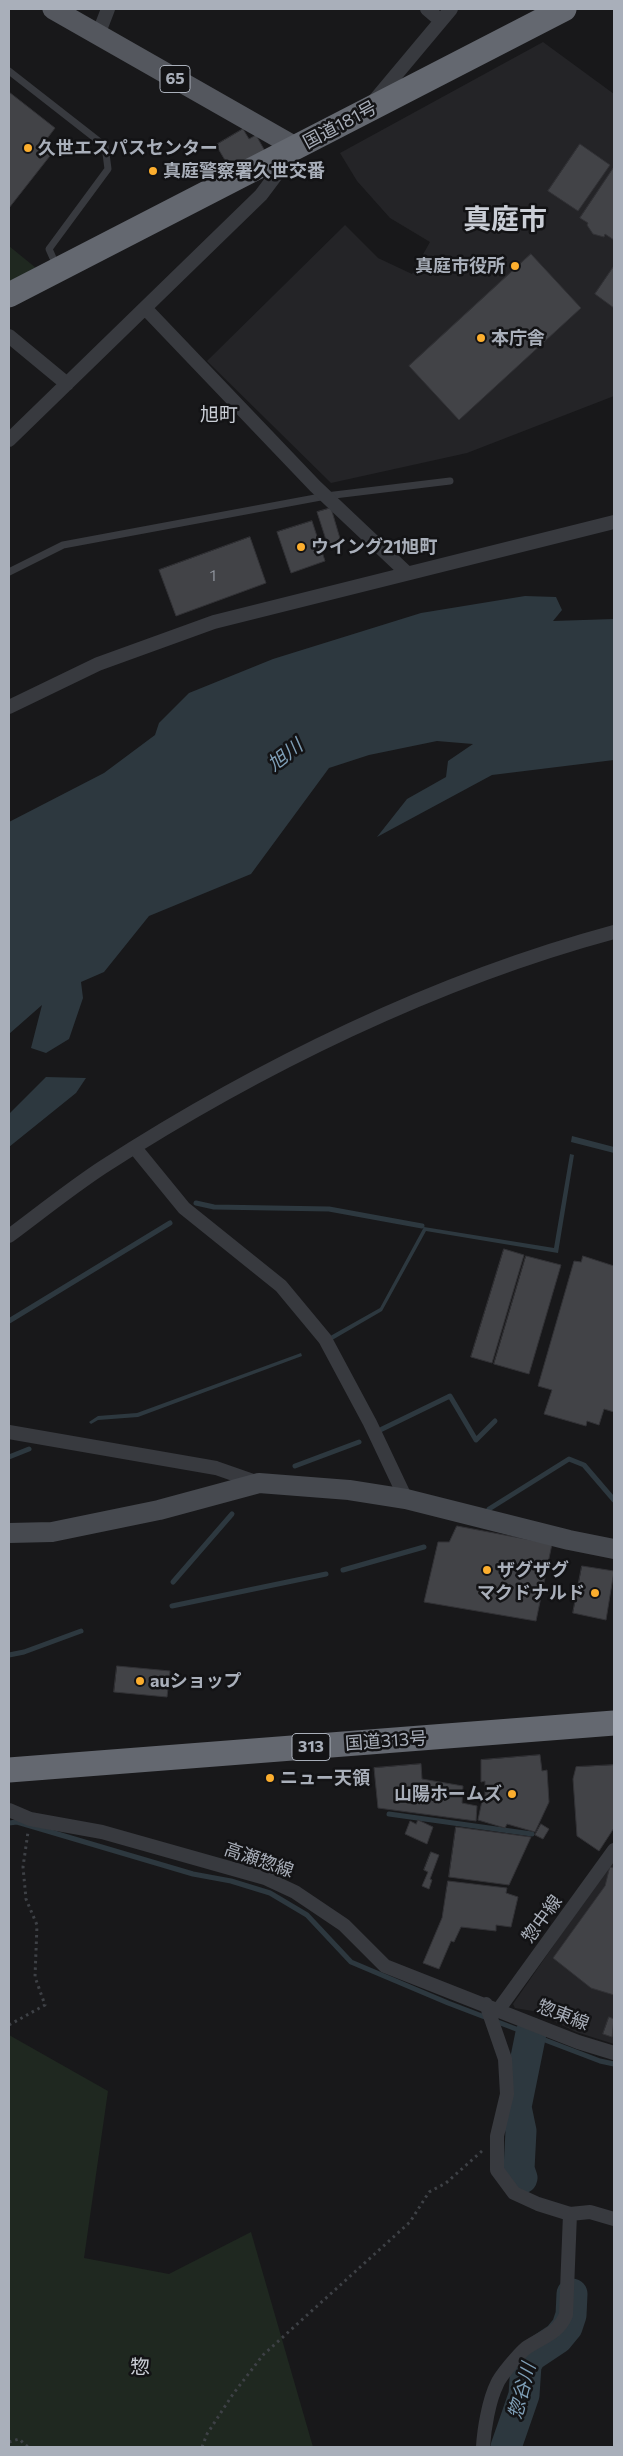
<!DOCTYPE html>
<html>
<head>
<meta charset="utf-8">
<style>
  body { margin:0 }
  #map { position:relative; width:623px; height:2456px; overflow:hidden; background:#18181a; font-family:Commissioner,sans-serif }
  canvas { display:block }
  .frame { position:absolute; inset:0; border:10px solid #a9afba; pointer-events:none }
</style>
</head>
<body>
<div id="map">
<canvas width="623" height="2456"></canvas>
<div class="frame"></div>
</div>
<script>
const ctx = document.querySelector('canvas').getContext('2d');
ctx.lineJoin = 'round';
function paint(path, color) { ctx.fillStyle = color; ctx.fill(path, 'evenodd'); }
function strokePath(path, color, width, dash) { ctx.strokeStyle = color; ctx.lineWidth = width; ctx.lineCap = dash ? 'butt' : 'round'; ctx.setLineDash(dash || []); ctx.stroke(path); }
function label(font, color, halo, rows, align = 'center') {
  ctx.font = font + ' Commissioner,"Noto Sans JP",sans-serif'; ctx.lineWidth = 5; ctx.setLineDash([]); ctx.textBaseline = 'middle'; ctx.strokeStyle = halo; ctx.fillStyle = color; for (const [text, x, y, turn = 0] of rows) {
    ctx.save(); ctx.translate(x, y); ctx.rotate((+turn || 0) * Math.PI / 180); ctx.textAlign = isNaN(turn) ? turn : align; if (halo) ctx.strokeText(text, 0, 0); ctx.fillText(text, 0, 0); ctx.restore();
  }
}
paint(new Path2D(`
  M543 42 614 94V396L467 453 331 483 207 361 345 225 378 258 412 274 430 242 390 218 357 181 340 153Z
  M614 1858V2044L576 2032 533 2011 515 2008 513 2004Z`), '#242427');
paint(new Path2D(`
  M9 246 36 268 9 282Z
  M9 2035 108 2091 84 2258 169 2274 251 2232 313 2447H9Z`), '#1f2820');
paint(new Path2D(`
  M525 596 556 597 562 610 553 621 614 619V760L492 775 377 837 407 799 446 777 448 761 473 744 437 741 369 755 329 768 251 874 149 916 104 972 81 982 83 998 69 1039 46 1053 31 1048 42 1005 9 1034V822L104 773 155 735 159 723 189 693 273 659 421 613Z
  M46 1077 86 1078 76 1093 9 1147V1114Z
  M572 1136 614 1147V1153L571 1142Z
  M570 1154 574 1155 558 1253 426 1231 382 1311 327 1343 325 1339 380 1308 424 1227 554 1248Z
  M301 1353 302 1356 138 1417 98 1420 91 1424 89 1422 98 1416 137 1413Z`), '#2d383f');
strokePath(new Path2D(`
  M196 1203 214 1207 329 1209 422 1226
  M9 1321 170 1223
  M376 1432 450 1396 476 1440 495 1421
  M9 1457 29 1449
  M295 1466 359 1442
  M489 1509 569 1459 584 1465 614 1500
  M343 1570 424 1547
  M173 1582 232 1514
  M172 1606 326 1574
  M9 1655 24 1652 81 1631
  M389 1814 532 1834
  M9 1823 17 1822 193 1874 231 1881 270 1893 307 1915 351 1962 448 2003 600 2061 614 2064`), '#2d383f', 5);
strokePath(new Path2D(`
  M522 2178 519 2169 521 2131 516 2107 531 2033
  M506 2447 524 2395 526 2365 531 2356 558 2338 567 2327 571 2315 572 2294`), '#2d383f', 31);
const building = new Path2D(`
  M9 92 55 128 43 144 53 152 9 208Z
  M243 129 249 139 256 135 266 153 232 172 216 145Z
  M580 144 610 165 578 211 548 191Z
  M614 167V240L605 234 604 237 593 234 587 225 588 223 580 218Z
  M531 254 581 308 459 420 409 366Z
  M614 266V308L595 294Z
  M331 508 341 542 328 546 317 512Z
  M312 521 325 561 291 573 277 532Z
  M250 537 266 583 176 616 159 570Z
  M504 1249 524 1255 492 1363 471 1357Z
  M526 1256 561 1265 529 1374 494 1364Z
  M583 1256 614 1266V1412L604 1409 599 1425 587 1421 586 1426 544 1414 552 1390 538 1386 574 1261 581 1262Z
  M457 1526 552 1544 536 1621 424 1602 438 1542H449Z
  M582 1566 614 1571 606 1620 573 1613Z
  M117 1666 170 1671 167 1697 114 1692Z
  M540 1755 542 1771 547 1770 549 1802 535 1832 507 1824 505 1828 478 1820 483 1796H485V1781L481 1782V1760Z
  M421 1764 422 1779 463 1786 462 1803 477 1806 476 1821 378 1808 374 1768Z
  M614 1765V1828L599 1851 577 1836 573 1779 576 1767Z
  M418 1820 433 1827 427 1844 405 1834 410 1821 416 1824Z
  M541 1824 549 1829 543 1839 535 1835Z
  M456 1827 531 1837 509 1885 449 1877Z
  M431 1852 439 1855 430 1879 432 1880 429 1889 422 1886 428 1872 424 1870Z
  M610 1867 614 1868V1995L591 1988 553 1958 605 1886Z
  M448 1881 507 1888 506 1893 518 1897 511 1927 496 1925V1931L461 1927 454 1942 451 1941 439 1969 423 1963 442 1918Z
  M609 2017 614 2019 612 2037 603 2034Z`);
paint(building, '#424347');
strokePath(building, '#323236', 1);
strokePath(new Path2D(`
  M9 2025 45 2005 35 1977 37 1925 26 1899 23 1867 28 1832
  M9 2442 19 2439 28 2447
  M202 2447 207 2434 233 2394 263 2355 410 2222 429 2192 446 2183 482 2151`), '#3e4146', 3, [2.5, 4]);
strokePath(new Path2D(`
  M9 71 105 146 108 169 49 249 57 267
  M9 572 63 545 326 496 450 481`), '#383a3f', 7);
strokePath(new Path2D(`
  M427 9 441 21
  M98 35 108 9
  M374 101 451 9
  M145 308 315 486 407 573
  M9 336 67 384
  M9 440 261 195 291 155
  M9 707 98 664 214 622 614 522
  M135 1148 184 1208 281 1286 325 1339 370 1423 406 1499
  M9 1236C40 1213 71 1188 103 1167 258 1067 436 980 614 932
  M9 1432 216 1468 259 1483
  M9 1810 30 1819 102 1832 265 1878 295 1892 344 1925 385 1966 578 2042 614 2053
  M486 2004 505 2059 507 2094 497 2136V2170L514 2193 538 2204 570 2214 590 2212 614 2219
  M499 2009 614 1850
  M483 2447C484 2429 489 2400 497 2384 500 2376 519 2354 526 2348 542 2337 558 2334 566 2315L570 2214`), '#383a3f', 14);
strokePath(new Path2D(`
  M9 1533 52 1532 159 1510 259 1483 349 1490 406 1499 569 1540 614 1549`), '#46494f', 20);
strokePath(new Path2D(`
  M53 9 297 148`), '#54575e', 21);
strokePath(new Path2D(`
  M9 295 564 9
  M9 1770 614 1723`), '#646870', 25);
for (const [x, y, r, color] of [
  [28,148,5,"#fcae2e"],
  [153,171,5,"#fcae2e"],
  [515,266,5,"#fcae2e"],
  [481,338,5,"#fcae2e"],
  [301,547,5,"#fcae2e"],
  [487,1570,5,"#fcae2e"],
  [595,1593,5,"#fcae2e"],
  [140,1681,5,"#fcae2e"],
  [270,1778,5,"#fcae2e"],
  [512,1794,5,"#fcae2e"]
]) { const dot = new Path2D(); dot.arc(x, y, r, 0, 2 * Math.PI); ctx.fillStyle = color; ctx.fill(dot); strokePath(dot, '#131315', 2); }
label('15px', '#8f949d', null, [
  ["1",213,576]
]);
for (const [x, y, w] of [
  [175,79,30],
  [311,1747,38]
]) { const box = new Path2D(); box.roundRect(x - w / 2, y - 13.5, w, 27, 4); ctx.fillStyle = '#131315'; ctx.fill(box); strokePath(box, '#a9afba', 1); }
label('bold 16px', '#a9afba', null, [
  ["65",175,79],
  ["313",311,1747]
]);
label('18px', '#a9afba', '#131315', [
  ["国道181号",340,125,-28],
  ["国道313号",386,1741,-4],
  ["高瀬惣線",259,1860,19],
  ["惣中線",542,1919,-54],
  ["惣東線",563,2015,21]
]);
label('bold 18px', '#a9afba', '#131315', [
  ["久世エスパスセンター",38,148],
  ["真庭警察署久世交番",163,171],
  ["真庭市役所",505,266,"right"],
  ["本庁舎",491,338],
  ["ウイング21旭町",311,547],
  ["ザグザグ",497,1570],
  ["マクドナルド",585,1593,"right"],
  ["auショップ",150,1681],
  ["ニュー天領",280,1778],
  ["山陽ホームズ",502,1794,"right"]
], 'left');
label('19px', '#caced6', '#131315', [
  ["旭町",219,415]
]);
label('italic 19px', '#7f9fb7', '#131315', [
  ["旭川",285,755,-38],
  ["惣谷川",522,2391,-75]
]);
label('20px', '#caced6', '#131315', [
  ["惣",140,2367]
]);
label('bold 28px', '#caced6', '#131315', [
  ["真庭市",505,220]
]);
</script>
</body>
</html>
